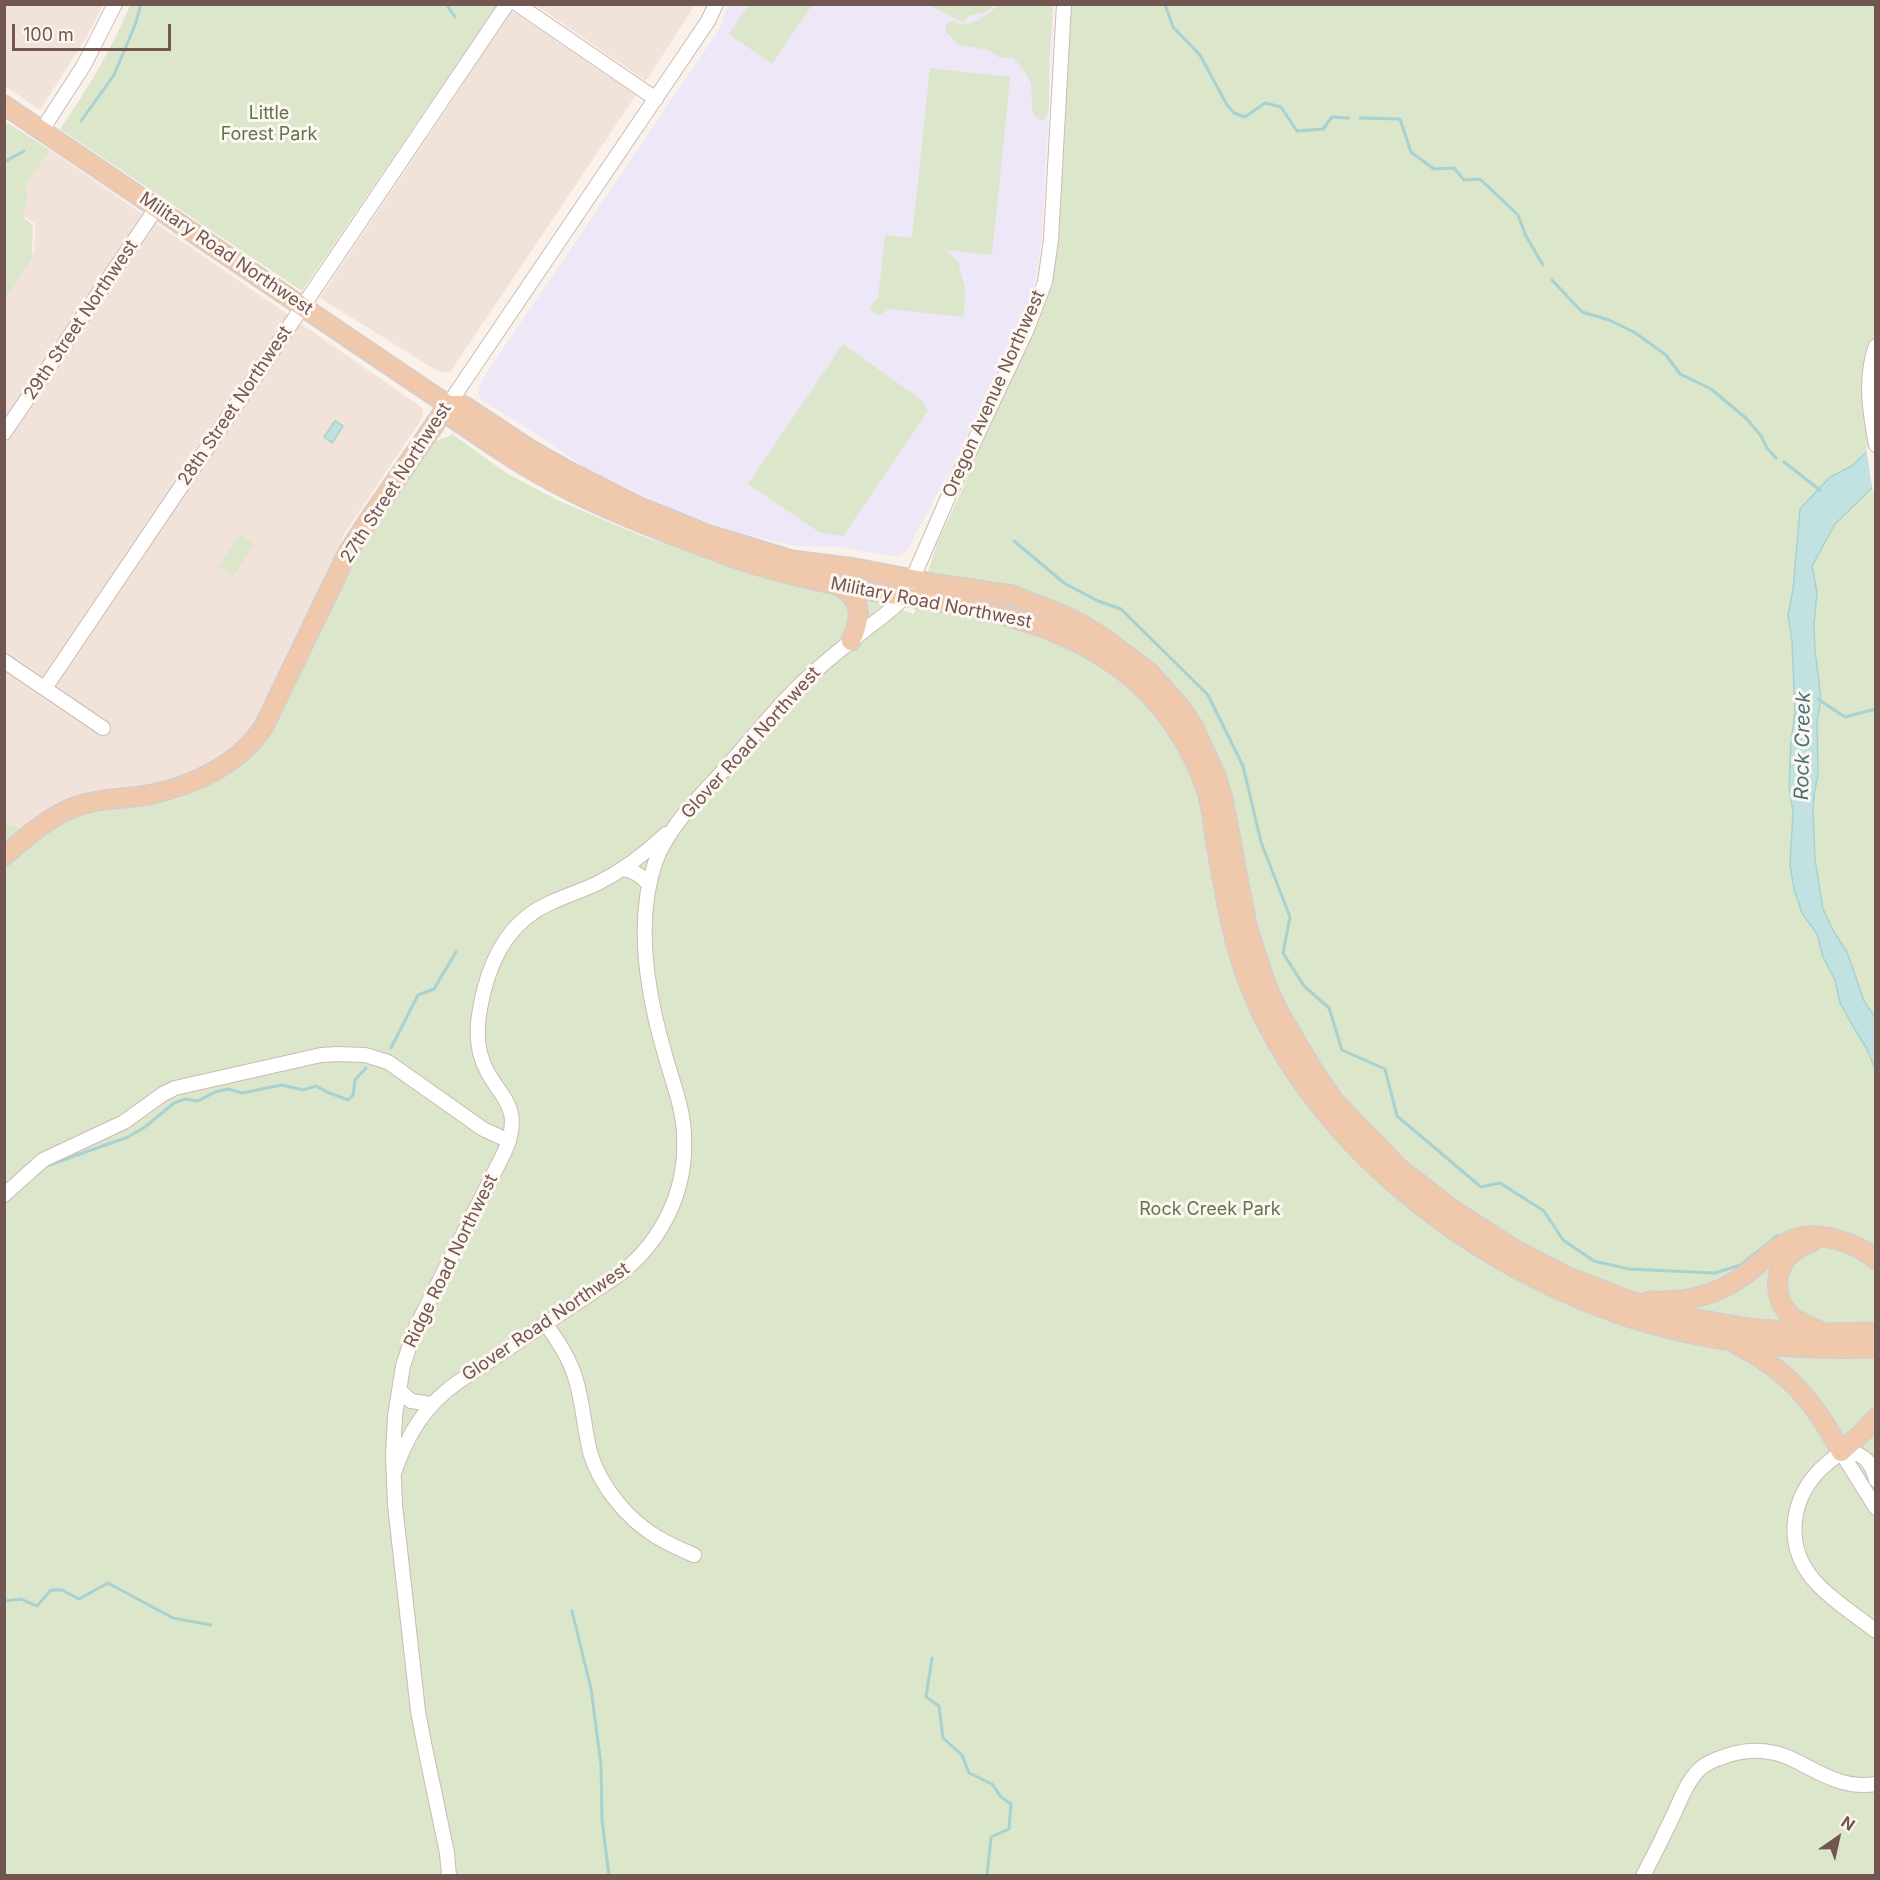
<!DOCTYPE html>
<html>
<head>
<meta charset="utf-8">
<style>
  body { margin:0 }
  #map { position:relative; width:1880px; height:1880px; overflow:hidden; background:#faf1ea; font-family:Inter,sans-serif }
  canvas { display:block }
  .frame { position:absolute; inset:0; border:6px solid #725651; pointer-events:none }
  .north { position:absolute; left:1808px; top:1808px; width:60px; height:60px; -webkit-text-stroke:4px #fdf6f1; paint-order:stroke; rotate:34deg; font-size:16px; font-weight:700; line-height:24px; text-align:center; color:#725651 }
  .north::after { content:''; display:block; margin:auto; width:21px; height:27px; background:#725651; clip-path:polygon(50% 0,100% 100%,50% 72%,0 100%) }
  .scale { position:absolute; left:12px; top:24px; width:159px; height:27px; box-sizing:border-box; border:3px solid #725651; border-top:0; padding-left:8px; font-size:18px; line-height:21px; white-space:nowrap; color:#725651; -webkit-text-stroke:4px #fdf6f1; paint-order:stroke }
</style>
</head>
<body>
<div id="map">
<canvas width="1880" height="1880"></canvas>
<div class="frame"></div>
<div class="north">N</div>
<div class="scale">100 m</div>
</div>
<script>
const ctx = document.querySelector('canvas').getContext('2d');
ctx.lineJoin = 'round';
function paint(path, color) { ctx.fillStyle = color; ctx.fill(path, 'evenodd'); }
function strokePath(path, color, width, dash) { ctx.strokeStyle = color; ctx.lineWidth = width; ctx.lineCap = dash ? 'butt' : 'round'; ctx.setLineDash(dash || []); ctx.stroke(path); }
function label(font, color, halo, rows, align = 'center') {
  ctx.font = font + ' Inter,sans-serif'; ctx.lineWidth = 6; ctx.setLineDash([]); ctx.textBaseline = 'middle'; ctx.strokeStyle = halo; ctx.fillStyle = color; for (const [text, x, y, turn = 0] of rows) {
    ctx.save(); ctx.translate(x, y); ctx.rotate((+turn || 0) * Math.PI / 180); ctx.textAlign = isNaN(turn) ? turn : align; if (halo) ctx.strokeText(text, 0, 0); ctx.fillText(text, 0, 0); ctx.restore();
  }
}
paint(new Path2D(`
  M4 5H103L86 38 40 110 5 86Z
  M536 5H695L646 81Z
  M512 11 636 95 450 372H439L320 298Z
  M50 150 417 404 423 410V417L344 534 319 601 260 722 222 761 166 784 124 788 75 802 28 830 5 823 4 670 18 668 4 656 5 294 34 252 35 224 14 208 26 185Z`), '#f1e2da');
paint(new Path2D(`
  M728 5H1054L1042 239 1034 288 1020 326 950 470 906 552 899 556H892L841 547 794 546 736 532 672 509 585 468 551 443 482 400 478 393 482 380 720 28Z`), '#eee7f7');
paint(new Path2D(`
  M999 4 1053 5 1049 63V109L1045 120C1025 122 1035 94 1030 81 1026 73 1019 65 1013 57L1000 58 989 50 958 45 951 36 946 33V24L953 21C968 31 988 15 999 4Z
  M130 5V4L497 5 302 291 60 129C87 90 112 49 130 5Z
  M749 5H812L772 64 729 34Z
  M929 5H995L985 12 968 16 964 23Z
  M1068 5H1875V1875L5 1876V866L53 826 97 809 177 799 213 782 238 765 354 558 435 441 448 437 452 434 506 473 559 501 642 536 747 572 849 598 879 602 914 614 938 541 963 488 981 442 1036 321Z
  M930 68 1010 77 992 255 944 250 958 261 965 289 964 317 888 309 879 316 870 309 873 302 878 299 885 235 912 238Z
  M8 123 50 150 26 185 27 201 23 211 25 219 33 225 32 257 5 300 4 128Z
  M843 344 921 400 928 411 843 536 819 532 748 484Z
  M240 535 254 543 233 576 219 567Z
  M5 823 28 830 5 851Z`), '#dbe6ca');
const water = new Path2D(`
  M335 421 343 426 332 443 324 437Z
  M1875 444V485L1835 524 1812 566 1817 593 1814 625 1815 651 1821 698 1817 723 1818 774 1814 795 1813 810 1815 859 1823 909 1834 932 1847 952 1864 1001 1875 1017V1069L1867 1049 1854 1028 1840 1003 1835 980 1823 957 1817 934 1802 913 1794 889 1790 864 1793 813 1789 787 1791 741 1795 713 1792 641 1788 615 1793 590 1800 509 1830 477 1852 466Z`);
paint(water, '#c1e2e0');
strokePath(water, '#a8d2d1', 1.5);
paint(new Path2D(`
  M1876 441V490L1873 492 1866 448Z`), '#faf1ea');
strokePath(new Path2D(`
  M446 4 455 17
  M1165 4 1173 27 1200 55 1227 105 1234 113 1245 117 1265 103 1281 107 1297 131 1323 129 1332 117 1349 118
  M1360 118 1400 119 1411 152 1434 169 1454 168 1464 180 1480 179 1518 215 1526 236 1543 265
  M81 121 114 75 135 25 141 4
  M4 162 24 151
  M1552 280 1582 312 1609 320 1634 332 1666 355 1680 374 1711 389 1747 419 1761 436 1767 448 1776 458
  M1784 462 1820 490
  M1014 541 1064 583 1098 601 1121 609 1208 695 1243 766 1261 842 1290 917 1283 953 1304 986 1329 1008 1342 1050 1385 1069 1397 1116 1481 1187 1500 1183 1544 1211 1563 1240 1594 1261 1629 1269 1715 1273 1741 1265 1778 1235
  M1818 699 1845 717 1876 709
  M391 1048 418 995 434 989 456 952
  M49 1165 128 1137 145 1127 174 1103 185 1099 198 1101 215 1092 228 1089 242 1093 282 1085 303 1090 316 1086 327 1092 348 1100 353 1095 355 1080 366 1068
  M4 1601 21 1599 37 1606 51 1590H62L79 1599 108 1583 173 1618 211 1625
  M572 1611 591 1689 601 1765 602 1820 609 1876
  M932 1658 926 1697 939 1706 943 1738 962 1755 969 1773 992 1784 1001 1797 1011 1804 1009 1829 991 1837 987 1876`), '#a8d2d1', 3);
const minor = new Path2D(`
  M517 4 656 99
  M42 130 84 65 115 4
  M1876 346C1864 378 1870 413 1876 445
  M448 405 708 21 716 4
  M4 433 157 207
  M4 661 103 728
  M45 688 507 4
  M622 869C634 870 642 876 649 885
  M4 1195 43 1160 124 1122 163 1094 175 1088 321 1055 338 1054 365 1055 388 1062 483 1129 509 1141
  M545 1323C558 1341 570 1359 576 1380 583 1403 584 1428 590 1452 600 1486 627 1519 657 1537 669 1544 682 1550 694 1555
  M399 1390 411 1401 431 1404
  M1841 1452C1833 1459 1824 1465 1817 1473 1790 1503 1786 1546 1812 1578 1830 1599 1854 1614 1876 1631
  M1841 1452 1876 1508
  M1841 1452C1862 1451 1871 1460 1876 1480
  M394 1473C407 1435 425 1405 458 1382L620 1274C663 1240 687 1190 684 1135 683 1106 671 1078 664 1051 647 992 635 922 655 863 669 824 704 793 731 762 760 729 787 694 821 666 837 652 854 639 870 626 883 616 895 608 905 596L949 495 1027 329 1045 282 1051 240 1064 4
  M449 1876 447 1853 424 1743 418 1711 395 1505 393 1456 395 1416 403 1366 415 1329 504 1153C528 1100 491 1096 480 1053 475 1032 479 1011 484 990 494 952 512 920 550 903 565 896 581 891 596 884 622 871 645 854 666 834
  M1643 1876C1653 1857 1663 1837 1672 1818 1681 1800 1686 1781 1702 1767 1712 1760 1724 1756 1736 1753 1758 1748 1778 1751 1798 1762 1823 1775 1846 1789 1876 1784`);
const major = new Path2D(`
  M4 105 448 405H463L531 450 563 468 640 507 707 534 792 560 855 568 938 584 1012 595 1060 614 1083 625 1105 639 1149 672 1181 708 1193 726 1216 776 1223 798 1247 926 1265 982 1277 1009 1313 1070 1334 1101 1399 1168 1452 1209 1514 1249 1568 1277 1628 1300 1697 1319 1754 1329 1827 1333 1876 1332
  M448 405 454 419C482 438 510 458 539 474 587 502 639 523 691 542 717 552 743 562 770 569 793 575 817 581 842 586 937 604 1041 608 1122 670 1160 699 1191 743 1206 789 1212 807 1213 825 1216 843 1223 882 1229 923 1241 961 1301 1147 1497 1290 1683 1332 1746 1346 1811 1350 1876 1348
  M839 586C864 600 861 619 851 641
  M4 856C25 838 46 819 72 808 97 798 126 799 153 794 194 785 241 763 264 726L348 552 372 515 448 405
  M1812 1242C1805 1245 1797 1248 1792 1253 1773 1269 1773 1299 1791 1316 1798 1322 1807 1325 1816 1329
  M1650 1301C1676 1302 1704 1298 1727 1286 1770 1265 1779 1224 1835 1239 1850 1243 1865 1249 1876 1260
  M1736 1344C1788 1370 1814 1401 1841 1452L1860 1435 1876 1418`);
strokePath(minor, '#cdbab4', 16);
strokePath(major, '#d5cccb', 21);
strokePath(minor, '#fff', 14);
strokePath(major, '#f0c9ac', 18);
label('18px', '#5f764a', '#fdf6f1', [
  ["Little",269,114],
  ["Forest Park",269,135],
  ["Rock Creek Park",1210,1210]
]);
label('18px', '#725651', '#fdf6f1', [
  ["Military Road Northwest",226,254,34],
  ["29th Street Northwest",81,320,-56],
  ["Oregon Avenue Northwest",994,394,-66],
  ["28th Street Northwest",235,406,-56],
  ["27th Street Northwest",396,483,-57],
  ["Military Road Northwest",931,603,11],
  ["Glover Road Northwest",751,743,-48],
  ["Ridge Road Northwest",451,1261,-64],
  ["Glover Road Northwest",546,1322,-34]
]);
label('italic 20px', '#467573', '#fdf6f1', [
  ["Rock Creek",1803,746,-89]
]);
</script>
</body>
</html>
